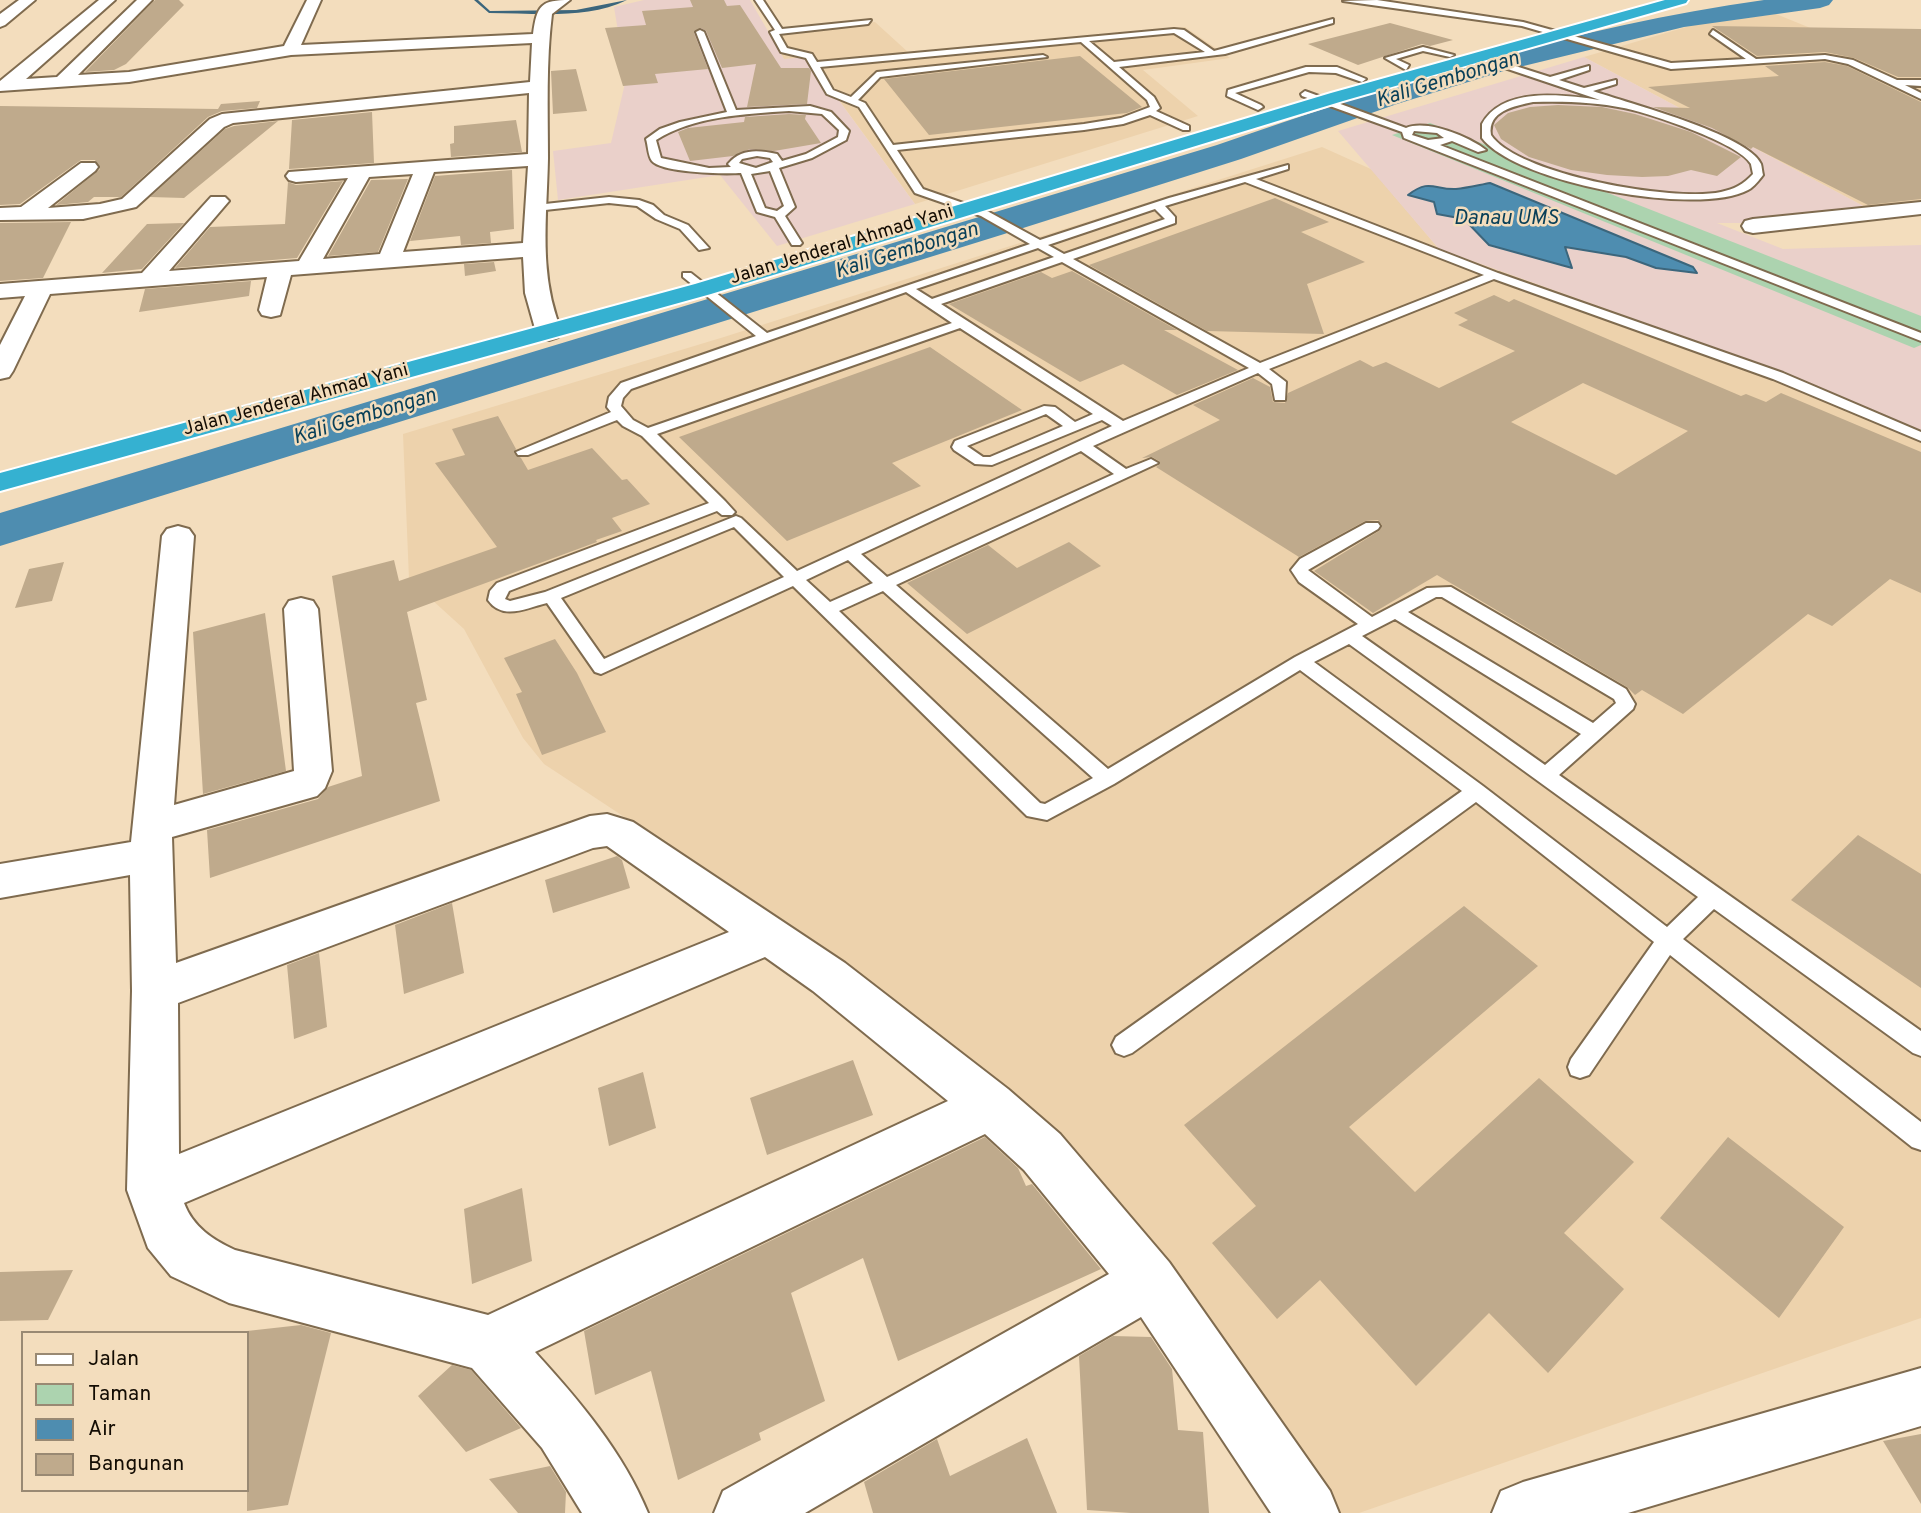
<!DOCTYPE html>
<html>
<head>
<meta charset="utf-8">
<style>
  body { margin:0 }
  #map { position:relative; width:1921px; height:1513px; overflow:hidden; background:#f3ddbd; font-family:Overpass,sans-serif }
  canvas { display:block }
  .legend { position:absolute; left:21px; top:1331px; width:228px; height:161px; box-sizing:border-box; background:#f3ddbd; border:2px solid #998973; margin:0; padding:9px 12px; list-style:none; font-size:21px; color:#130c03 }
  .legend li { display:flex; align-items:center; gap:14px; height:35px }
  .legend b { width:35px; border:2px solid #998973 }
</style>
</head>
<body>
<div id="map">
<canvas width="1921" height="1513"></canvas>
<ul class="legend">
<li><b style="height:9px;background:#fff"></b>Jalan</li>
<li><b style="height:19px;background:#acd3af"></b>Taman</li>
<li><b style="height:19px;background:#4e8db0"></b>Air</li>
<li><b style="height:19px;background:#bfaa8c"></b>Bangunan</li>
</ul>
</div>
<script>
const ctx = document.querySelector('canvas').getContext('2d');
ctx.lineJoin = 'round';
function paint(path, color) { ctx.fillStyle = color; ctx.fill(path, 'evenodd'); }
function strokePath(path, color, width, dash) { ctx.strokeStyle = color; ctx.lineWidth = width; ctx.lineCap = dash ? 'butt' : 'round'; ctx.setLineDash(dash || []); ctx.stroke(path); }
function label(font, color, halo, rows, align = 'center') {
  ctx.font = font + ' Overpass,sans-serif'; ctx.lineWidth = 5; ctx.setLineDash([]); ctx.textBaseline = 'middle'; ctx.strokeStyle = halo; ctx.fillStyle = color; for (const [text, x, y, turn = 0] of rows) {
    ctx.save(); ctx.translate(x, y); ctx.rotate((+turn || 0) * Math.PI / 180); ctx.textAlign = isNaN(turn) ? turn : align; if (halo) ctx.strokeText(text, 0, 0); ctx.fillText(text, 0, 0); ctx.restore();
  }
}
paint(new Path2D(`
  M1776 14 1921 73V204L1869 209 1584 57 1693 25Z
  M875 22 909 53 1185 27 1230 58 1143 70 1198 116 915 204 808 58 784 59 768 31Z
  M1322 147 1373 170 1439 249 1774 369 1921 431V1318L1359 1513H1337L1045 1120 776 917 544 764 523 738 464 629 409 579 403 434 724 337Z`), '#edd2ac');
paint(new Path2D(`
  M644 0H750L784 59 807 57 915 204 777 246 720 175 558 200 553 151 611 143 626 79 614 7Z
  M1584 57 1869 209 1749 223H1717L1783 249 1921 245V431L1774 369 1439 249 1338 131Z`), '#ead0ca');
paint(new Path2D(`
  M1430 123 1921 316V345L1914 348 1392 135Z`), '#acd3af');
const water = new Path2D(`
  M1490 183 1693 267 1697 273 1656 268 1626 257 1565 247 1572 268 1489 245 1464 219 1437 214 1434 202 1408 195C1430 178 1434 190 1456 189 1467 188 1479 185 1490 183Z`);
paint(water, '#4e8db0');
strokePath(water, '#3c667c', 2);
paint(new Path2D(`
  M474 0H478L490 11 576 10 627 0C586 20 534 13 489 13Z`), '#3c667c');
paint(new Path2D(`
  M1764 0H1833L1829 5 1820 8 1684 27 1507 70 1397 104 1241 159 1001 235 0 546V513L1217 145C1396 83 1576 26 1764 0Z`), '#4e8db0');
paint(new Path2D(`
  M155 0H179L184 5 126 64 114 70 85 72Z
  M690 0H724L727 6 740 5 781 68H809L811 71 807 104 747 107 756 64 722 68 706 31 701 28 694 33 708 69 655 74 658 83 623 86 605 28 646 25 642 11 693 7Z
  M1390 23 1453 40 1430 46 1422 44 1358 65 1308 44Z
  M1712 26 1921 29V77H1898L1854 58 1825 52 1757 56Z
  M1080 56 1142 107 1127 113 929 135 884 79Z
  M1825 62 1847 66 1921 102V199L1868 205 1753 147 1751 149 1712 128 1653 107 1690 108 1648 87 1779 76 1765 66Z
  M576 69 587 111 553 114 551 71Z
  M260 101 257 108 222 111 208 117 121 197H94L88 202 56 205 100 169 95 160H81L20 204 0 205V106L218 109 221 104Z
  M1558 105 1602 107 1635 114 1691 132 1741 157 1717 176 1691 170 1668 176 1642 177 1607 175 1571 170 1529 157 1501 139 1494 125 1508 113 1530 107Z
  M372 112 374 163 289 169 292 120Z
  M789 114 806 115 805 119 821 143 774 151 750 149 733 156 690 161 678 132 688 128 744 122 745 117Z
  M516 120 522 152 451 157 450 144 454 143V126Z
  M278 121 184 198 150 197 225 129 234 126Z
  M512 170 514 229 490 232 491 243 461 245 460 236 410 241 435 176Z
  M406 179H408L378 252 328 256 371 180Z
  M343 181 297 258 175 268 210 227 285 224 288 182 296 185Z
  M1275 198 1329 222 1301 232 1365 262 1307 284 1324 334 1207 331 1089 265Z
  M71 222 43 278 0 281V223Z
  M184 223 142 269 102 273 147 224Z
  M494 262 496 271 465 276 464 264Z
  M1072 271 1177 330H1164L1238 370 1177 395 1123 364 1080 382 949 304 1041 272 1052 278Z
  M251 281 249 296 139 312 145 289Z
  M1494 295 1509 302 1514 299 1741 396 1746 394 1766 402 1781 393 1921 452V593L1890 579 1832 626 1808 614 1683 714 1642 690 1635 695 1627 687 1437 575 1373 613 1314 571 1379 531 1382 525 1378 520 1365 521 1299 557 1156 467 1160 464 1159 461 1152 457 1142 458 1220 420 1193 405 1253 378 1270 387 1273 402 1285 403 1288 393 1360 360 1373 367 1386 362 1439 388 1515 351 1458 325 1468 320 1454 313ZM1583 383 1688 431 1616 475 1511 422Z
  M930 347 1022 410 892 463 921 486 787 541 679 437Z
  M498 416 516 449 514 453 521 458 528 470 592 448 622 480 627 479 650 504 612 518 622 531 596 540 597 542 407 612 427 700 416 703 440 801 210 878 207 830 318 799 328 787 362 776 332 576 394 560 399 581 497 547 435 463 465 455 452 429Z
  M1069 542 1101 566 967 634 907 583 988 545 1017 568Z
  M64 562 52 601 15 608 29 569Z
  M265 613 286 771 203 794 193 632Z
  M555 639 577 673 606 732 542 755 516 694 522 692 504 658Z
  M1858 835 1921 874V988L1791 900Z
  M617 856 622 860 630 888 553 913 545 880Z
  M452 903 464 973 404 994 395 925Z
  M1464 906 1538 966 1349 1127 1415 1192 1539 1078 1634 1162 1564 1233 1624 1289 1548 1373 1489 1313 1416 1386 1320 1280 1277 1319 1212 1243 1256 1206 1184 1125Z
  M319 953 327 1027 294 1039 287 965Z
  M853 1060 873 1115 767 1155 750 1098Z
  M643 1072 656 1128 609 1146 598 1088Z
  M985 1137 1018 1168 1026 1186 1032 1184 1101 1269 898 1361 863 1258 791 1293 825 1401 759 1433 761 1440 678 1480 651 1371 595 1395 584 1331Z
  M1728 1137 1844 1227 1779 1318 1660 1218Z
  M522 1188 532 1261 472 1284 464 1209Z
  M73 1270 48 1320 0 1321V1272Z
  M301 1325 331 1333 288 1505 247 1511V1331Z
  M1113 1336 1151 1337 1172 1369 1178 1430 1203 1432 1209 1513H1131L1087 1510 1079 1356Z
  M452 1365 471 1370 521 1428 466 1452 418 1396Z
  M1921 1434V1504L1883 1441Z
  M1027 1438 1057 1513H873L864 1482 937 1439 950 1476Z
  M550 1466 566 1492 565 1513H518L489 1479Z`), '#bfaa8c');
const lane = new Path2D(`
  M755 0H763L782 29 871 20 868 24 779 34 787 48 812 54 817 62 1174 29 1184 30 1214 51 1333 19V23L1225 54 1119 67 1154 97 1160 108 1156 111 1189 126V130H1183L1150 115 1123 124 1084 130 897 150 923 189 989 212 1040 240 1169 198 1288 165V169L1256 179 1498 273 1783 373 1921 432V441L1773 379 1494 279 1269 369 1286 382 1285 400H1275L1272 384 1258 373 1093 446 1126 469 1151 459 1158 463 896 585 1108 769 1295 657 1358 624 1299 582 1291 570 1300 559 1366 523H1378L1380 526 1378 529 1308 570 1372 617 1427 588 1451 587 1626 689 1635 704 1633 709 1559 775 1921 1031V1056L1913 1053 1714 909 1683 939 1921 1122V1150L1912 1147 1670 955 1589 1075 1580 1078 1571 1075 1568 1067 1571 1059 1654 942 1476 802 1132 1053 1124 1056 1116 1053 1112 1045 1116 1037 1462 791 1300 670 1114 784 1047 820 1027 816 793 586 601 674 595 672 547 603C526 608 503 621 488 600L490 591 497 583 709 503 642 436 623 426 617 420 528 455H518L516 452 611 412 607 407 609 397 621 383 756 336 683 277V273H691L767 333 1030 244 981 216 915 193 859 107 827 94 806 58 781 52 770 32 775 30ZM1174 33 1205 52 1114 62 1089 41ZM1081 42 1147 100 1150 107 1121 118 1084 124 893 145 865 103 858 100 880 77 1047 57 1043 55 877 72 851 97 833 90 820 67ZM1245 182 1484 275 1260 363 1073 259 1175 223V217L1165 206ZM1155 209 1165 219 1064 254 1048 245ZM1038 248 1054 257 932 299 916 289ZM1062 262 1249 368 1123 421 941 304ZM906 292 952 323 648 428 633 420 621 406 623 398 631 389ZM960 328 1093 414 1075 422 1055 407 1044 406 955 441 952 447 954 450 975 464 992 465 1102 420 1112 426 797 571 741 518 736 516 545 592 510 601 505 599 509 591 717 511 722 515H732L735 512 725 501 657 434ZM1046 414 1063 426 990 457H983L967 446ZM1081 451 1114 474 887 577 861 554ZM734 527 784 577 604 659 561 598ZM848 560 873 583 830 602 806 580ZM883 591 1093 778 1045 804 1040 803 839 611ZM1436 597H1442L1614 699 1616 703 1593 723 1408 612ZM1395 619 1581 734 1545 765 1362 636ZM1349 644 1698 897 1667 927 1483 786 1314 662Z
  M1377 0 1523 22 1671 63 1746 59 1710 34 1713 30 1756 59 1825 55 1853 60 1897 80H1921V86L1905 85 1921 93V99L1848 64 1825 59 1671 69 1522 26 1343 1Z
  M700 30 704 32 736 110 810 106 831 112 849 131 846 140 812 158 779 168 795 207 785 216 802 243 800 245H792L775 217 757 212 741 173C725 174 662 173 652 161 648 156 648 145 646 139L660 129 680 122 727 112 696 32ZM789 111 822 114 839 130 838 137 806 154 782 161 777 154C759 150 741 148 728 164L731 167 709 168 661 158 656 140C694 116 745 114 789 111ZM757 156 770 158 773 162 756 168 739 163 742 159ZM770 171 784 206 777 211 765 208 751 174Z
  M1423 47 1454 55 1450 57 1423 51 1396 59 1409 65 1406 70 1385 58Z
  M1484 56 1550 77 1589 66V70L1559 80 1584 88 1616 80V84L1593 91C1627 103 1748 134 1761 164 1762 168 1762 171 1763 175 1759 180 1754 187 1748 190 1698 217 1516 183 1482 138V124C1503 86 1564 95 1600 100L1481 60ZM1533 102C1564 101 1595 102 1624 108 1649 113 1739 143 1751 164 1751 165 1753 173 1753 174 1743 185 1734 189 1721 192 1674 202 1518 175 1491 135 1487 111 1515 106 1533 102Z
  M1306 67H1337L1366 79 1362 82 1336 73 1309 72 1235 93 1261 105 1263 107 1258 110 1227 96 1228 90Z
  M1305 91 1406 128C1427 119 1469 137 1486 150L1478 152 1452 141 1440 145 1921 333V341L1409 140 1404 138 1402 132 1302 96 1301 94ZM1414 131 1437 133 1444 138 1428 140 1412 135Z
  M609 197 639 200 653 205 664 215 688 225 709 248 699 250 680 229 656 219 637 206 609 203 536 211 531 208 536 205Z`);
const street = new Path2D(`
  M19 0H35L5 25 0 27V14Z
  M99 0H115L26 79 57 77 137 0H152L78 75 129 72 284 46 307 0H321L301 45 533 34C537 5 541 0 570 0L552 14C546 62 548 110 548 158 547 217 538 276 562 332L558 337 549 340 540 337 536 332 525 293 523 257 291 275 280 315 271 317 262 315 259 310 267 277 50 294 13 371 9 377 0 379V345L25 296 0 298V284L142 273 211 197H225L229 201 169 271 299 261 348 178 296 182 289 180 286 176 289 172 528 154 529 93 233 123 224 127 136 207 83 219 0 220V208L21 207 81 163H95L98 167 95 171 48 208 100 204 122 199 210 119 222 114 530 82 532 43 291 55 129 82 0 91V81ZM528 166 523 243 403 252 434 172ZM413 174 380 254 323 259 369 177Z
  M1921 202V214L1753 233 1745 231 1742 226 1745 221 1753 219Z
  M178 526 189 529 194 536 174 805 294 771 284 609 289 601 301 598 313 601 318 609 332 771 325 788 317 796 172 837 176 963 590 816 607 814 633 822 845 963 1008 1089 1060 1134 1169 1262 1330 1491 1339 1513H1271L1141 1317 805 1513H714L723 1491 1109 1274 1024 1170 985 1134 535 1352C579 1400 623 1452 648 1513H582L542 1448 472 1368 229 1303 171 1276 148 1248 127 1190 132 991 130 875 0 898V864L131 842 162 536 167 529ZM607 846 729 932 179 1154 178 1003 593 848ZM765 957 813 991 948 1101 488 1315 235 1250C213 1240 193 1227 184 1203Z
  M1921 1368V1426L1628 1513H1492L1501 1491 1523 1482Z`);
const highway = new Path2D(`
  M1665 0H1688L1686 3 1343 101 711 294 0 491V473L695 284 1331 93Z`);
strokePath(lane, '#7f6b4f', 4);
strokePath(street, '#7f6b4f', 4);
strokePath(highway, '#fff', 4);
paint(lane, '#fff');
paint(street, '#fff');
paint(highway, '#35b1d1');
label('19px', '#130c03', '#f3ddbd', [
  ["Jalan Jenderal Ahmad Yani",842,246,-17],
  ["Jalan Jenderal Ahmad Yani",296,401,-15]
]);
label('italic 21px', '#083f58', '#f3ddbd', [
  ["Kali Gembongan",1448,81,-17],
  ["Danau UMS",1506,220],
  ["Kali Gembongan",907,252,-17],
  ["Kali Gembongan",365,418,-17]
]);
</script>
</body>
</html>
